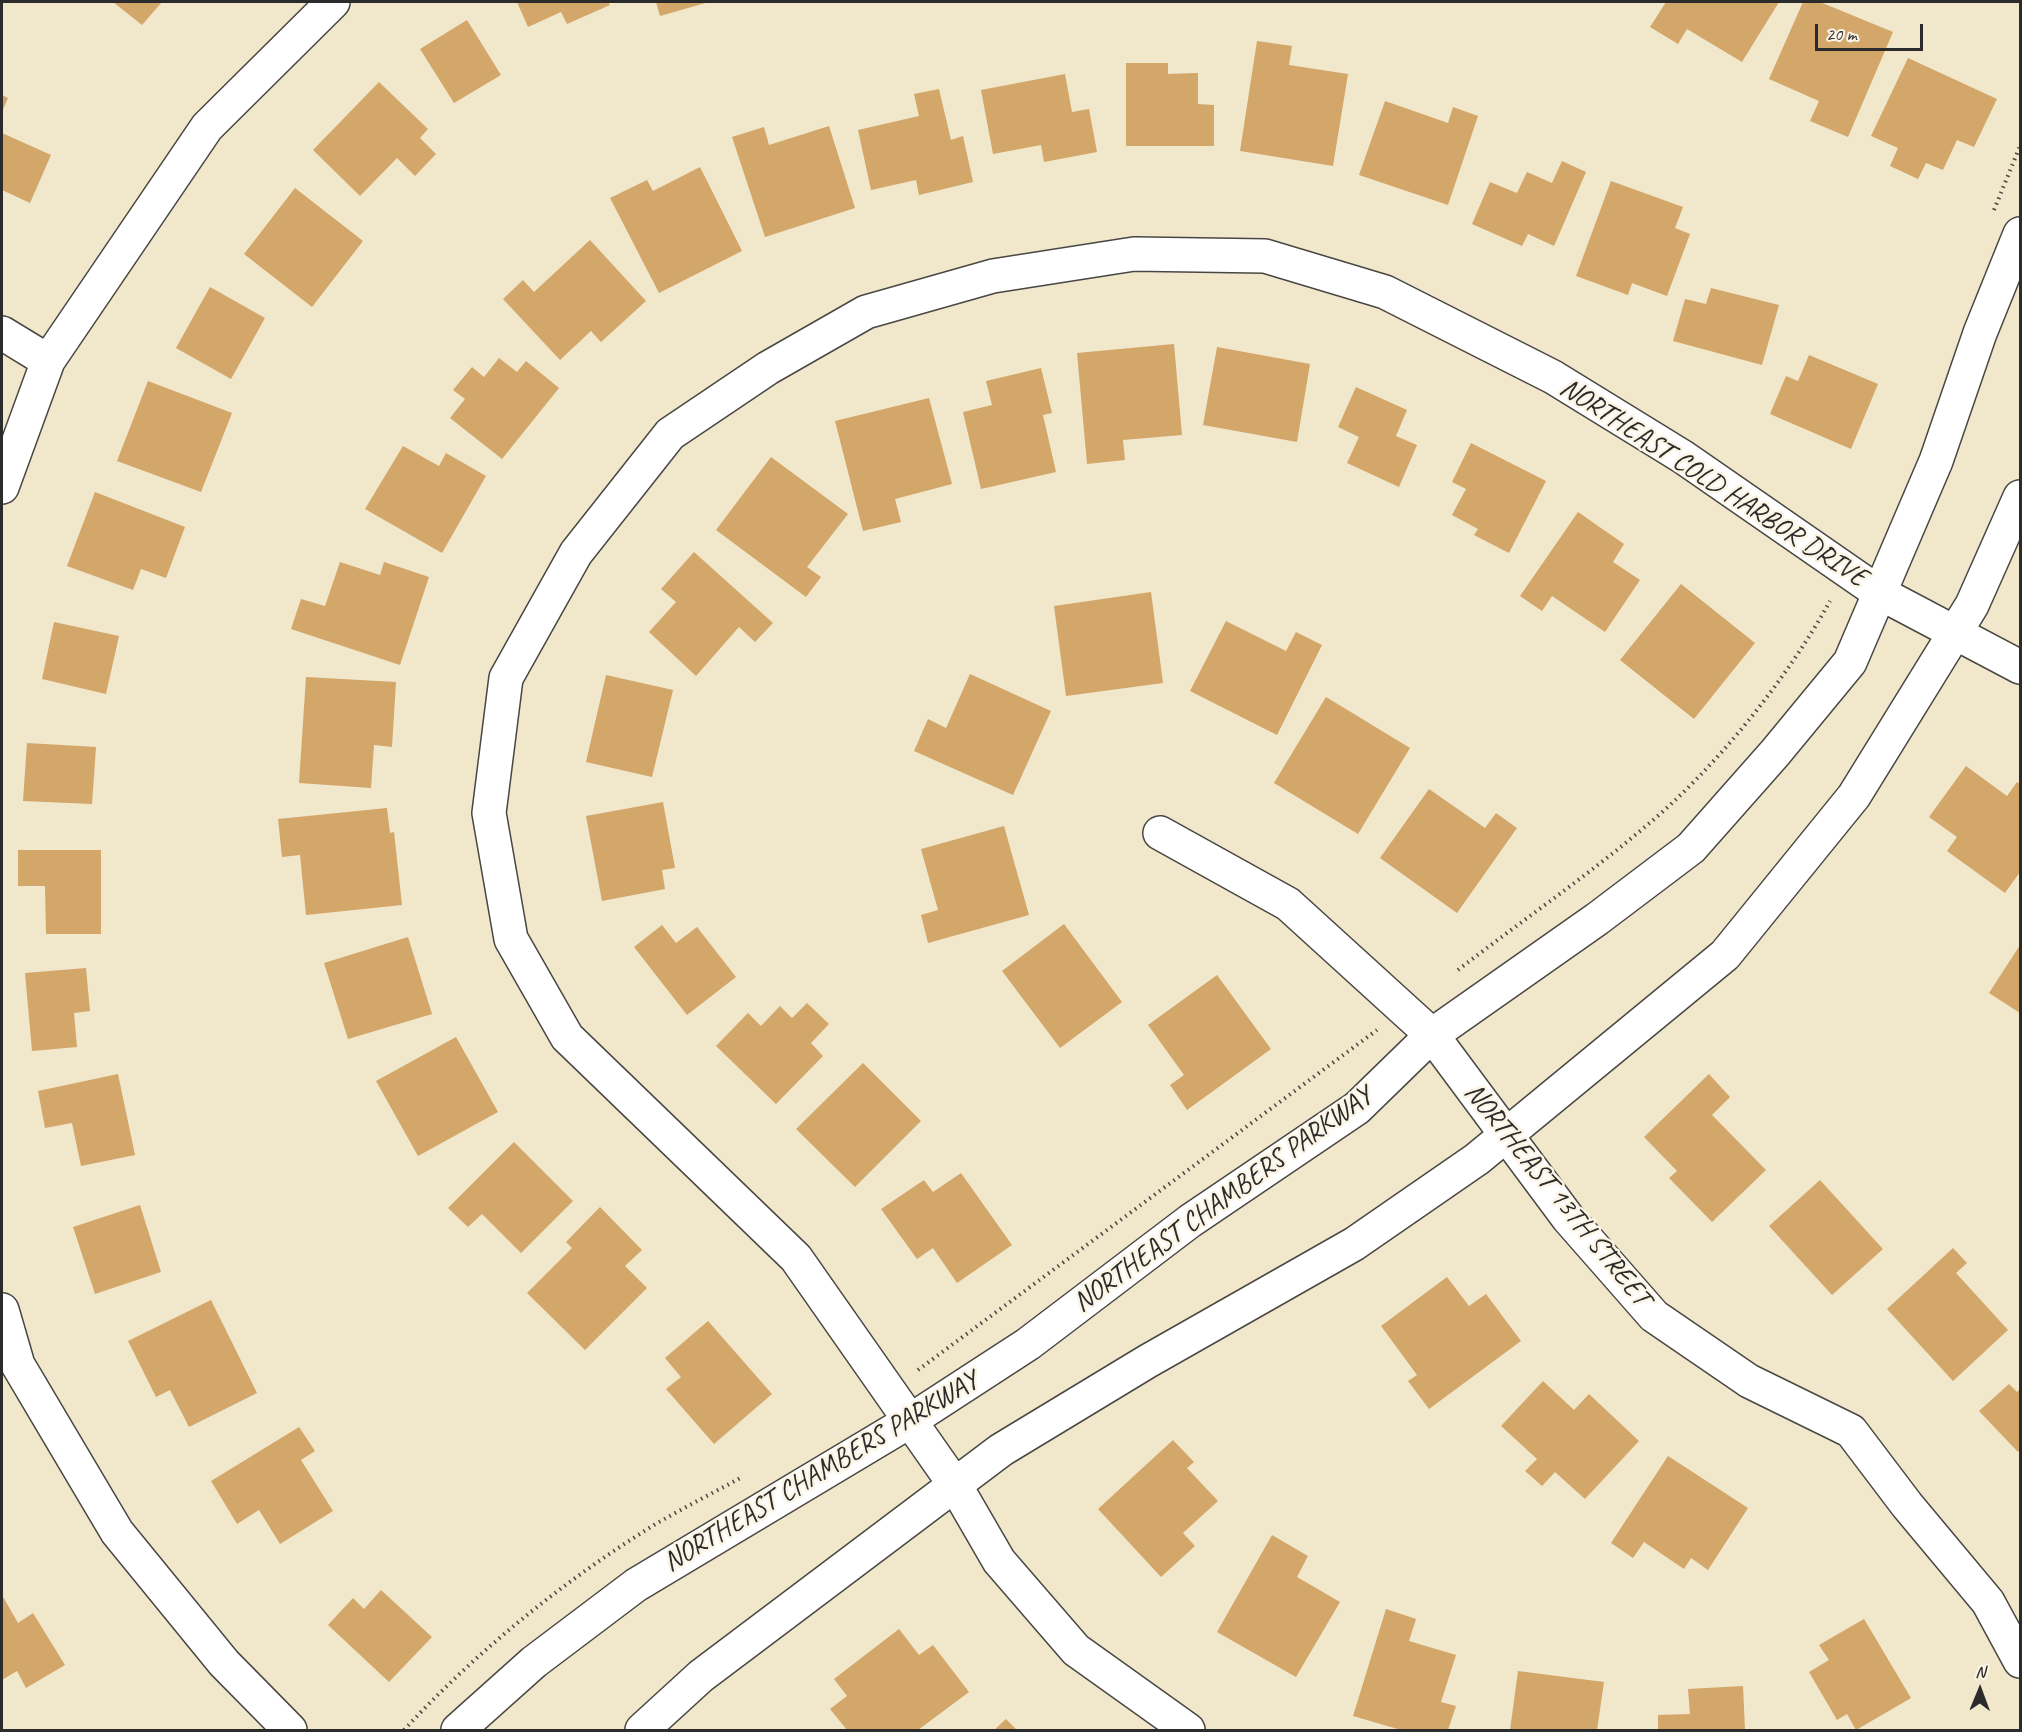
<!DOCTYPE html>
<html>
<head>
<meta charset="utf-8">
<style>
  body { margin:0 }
  #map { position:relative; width:2022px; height:1732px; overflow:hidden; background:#f1e7cb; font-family:Caveat,sans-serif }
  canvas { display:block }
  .frame { position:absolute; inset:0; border:3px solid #2b2b2b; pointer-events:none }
  .north { position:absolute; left:1950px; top:1660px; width:60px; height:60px; -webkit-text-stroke:4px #fcf5e5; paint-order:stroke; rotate:1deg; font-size:16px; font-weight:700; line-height:24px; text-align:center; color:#2b2b2b }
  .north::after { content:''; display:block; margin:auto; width:21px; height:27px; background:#2b2b2b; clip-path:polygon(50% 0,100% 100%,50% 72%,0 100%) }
  .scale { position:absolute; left:1815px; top:24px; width:108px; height:27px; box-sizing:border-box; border:3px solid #2b2b2b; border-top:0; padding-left:8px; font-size:18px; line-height:21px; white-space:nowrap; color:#2b2b2b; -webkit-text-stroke:4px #fcf5e5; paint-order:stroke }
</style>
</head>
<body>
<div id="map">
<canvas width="2022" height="1732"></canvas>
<div class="frame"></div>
<div class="north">N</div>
<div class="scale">20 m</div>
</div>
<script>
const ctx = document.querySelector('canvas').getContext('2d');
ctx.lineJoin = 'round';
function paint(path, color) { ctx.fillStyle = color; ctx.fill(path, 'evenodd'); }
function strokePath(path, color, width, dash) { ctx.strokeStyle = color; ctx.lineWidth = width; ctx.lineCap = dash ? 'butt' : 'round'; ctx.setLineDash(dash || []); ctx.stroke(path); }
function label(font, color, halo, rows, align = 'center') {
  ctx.font = font + ' Caveat,sans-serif'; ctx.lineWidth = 5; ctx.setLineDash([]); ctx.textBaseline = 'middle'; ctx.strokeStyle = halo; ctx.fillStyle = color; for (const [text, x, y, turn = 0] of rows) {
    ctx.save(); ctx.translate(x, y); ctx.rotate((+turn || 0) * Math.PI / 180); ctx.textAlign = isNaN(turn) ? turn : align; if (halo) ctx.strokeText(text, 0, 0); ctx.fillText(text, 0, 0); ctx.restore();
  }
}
paint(new Path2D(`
  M113 2H162L142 25Z
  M517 2H608L610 5 567 24 561 12 528 27Z
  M656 2H709L660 16Z
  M1666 2H1779L1742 62 1687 29 1678 44 1650 27Z
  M1803 2H1820L1893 32 1848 137 1810 121 1819 101 1769 79Z
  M467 20 501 75 454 103 420 49Z
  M1257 41 1292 46 1289 65 1348 74 1333 166 1240 151Z
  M1908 58 1997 99 1974 147 1957 140 1943 170 1926 163 1918 179 1890 166 1898 148 1871 136Z
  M1126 63H1168V74L1198 73V104L1214 105V146H1126Z
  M1065 74 1072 112 1089 109 1097 152 1044 162 1041 145 993 154 981 90Z
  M379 82 428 129 420 138 436 154 415 176 397 158 360 196 313 150Z
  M939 89 951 140 963 136 973 182 919 195 916 180 871 190 858 130 919 116 914 94Z
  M2 95 8 98 2 112Z
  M1385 101 1448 123 1453 107 1478 116 1448 205 1359 175Z
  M829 126 855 208 765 237 732 137 764 127 769 145Z
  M2 133 51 155 30 203 2 190Z
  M1562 161 1586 172 1554 246 1528 234 1522 246 1472 224 1490 182 1517 193 1527 172 1552 183Z
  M700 167 742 251 659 293 610 198 647 180 653 191Z
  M1611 181 1683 207 1675 228 1690 234 1667 296 1632 283 1628 295 1576 276Z
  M295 188 363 241 312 307 244 254Z
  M590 240 646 301 601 342 591 331 560 360 503 299 523 280 534 292Z
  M210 287 265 318 231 379 176 348Z
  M1711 288 1779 305 1762 365 1673 341 1685 299 1706 304Z
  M1174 344 1182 435 1123 440 1125 460 1087 464 1077 353Z
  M1217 347 1310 364 1297 442 1203 425Z
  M1809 355 1878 384 1851 449 1770 414 1786 376 1798 381Z
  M499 358 517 372 526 361 559 388 502 459 450 418 465 399 453 390 472 367 484 377Z
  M1041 368 1052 413 1043 415 1056 472 981 489 963 412 992 405 986 381Z
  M148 381 232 413 201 492 117 461Z
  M1356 387 1407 410 1396 436 1417 445 1399 487 1347 463 1359 437 1338 427Z
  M929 398 952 484 895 499 901 522 863 531 835 421Z
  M1471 443 1546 481 1509 553 1474 535 1478 529 1452 515 1466 489 1452 482Z
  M403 446 439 466 446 453 486 476 442 553 365 509Z
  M771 457 848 514 807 567 821 577 806 597 716 530Z
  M95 492 185 527 166 578 141 569 133 590 67 566Z
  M1578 512 1624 544 1613 562 1640 580 1605 632 1552 596 1542 611 1520 596Z
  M694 552 773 623 755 642 739 627 696 676 649 632 676 602 661 589Z
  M340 562 380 575 384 562 429 577 400 665 291 629 301 599 325 606Z
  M1681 584 1755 643 1694 719 1620 660Z
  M1151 592 1163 683 1066 696 1054 606Z
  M1226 621 1286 651 1296 632 1322 645 1277 735 1190 691Z
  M54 622 119 636 106 694 42 679Z
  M970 674 1051 711 1013 795 914 751 928 719 946 728Z
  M606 675 673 690 652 777 586 762Z
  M306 677 396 682 392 747 374 745 371 788 299 783Z
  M1326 697 1410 748 1358 834 1274 783Z
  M27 743 96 747 92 804 23 801Z
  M1966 766 2007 796 2017 782 2020 784V872L2005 893 1947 851 1957 837 1929 817Z
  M1429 789 1485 828 1496 813 1517 828 1457 913 1380 858Z
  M663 802 675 868 662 870 665 889 602 901 586 816Z
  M387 808 390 833 394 832 402 905 306 915 300 855 282 857 278 819Z
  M1004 826 1029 915 928 943 921 915 938 910 921 849Z
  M18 850H101V934H46L45 886H18Z
  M1064 924 1122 1002 1060 1048 1002 971Z
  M662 925 676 943 697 927 736 977 687 1015 634 947Z
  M408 937 432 1014 348 1039 324 963Z
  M2020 945V1013L1989 993Z
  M86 968 90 1011 74 1013 77 1047 32 1051 25 973Z
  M1217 975 1271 1049 1187 1110 1170 1085 1184 1075 1148 1025Z
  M807 1003 829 1024 811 1043 823 1056 776 1104 716 1046 748 1013 761 1026 780 1006 792 1018Z
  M456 1037 498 1112 418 1156 376 1081Z
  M863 1063 921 1121 855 1187 796 1129Z
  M118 1074 135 1155 81 1166 72 1123 45 1128 38 1091Z
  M1709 1074 1730 1097 1712 1115 1766 1170 1712 1222 1669 1178 1677 1171 1644 1137Z
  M514 1142 573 1201 521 1253 482 1214 468 1227 448 1208Z
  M961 1173 1012 1245 957 1283 933 1248 917 1259 881 1209 924 1180 933 1192Z
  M1820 1180 1883 1249 1832 1295 1769 1226Z
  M140 1205 161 1272 95 1294 73 1227Z
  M600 1207 642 1250 625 1266 647 1288 585 1350 527 1293 572 1248 566 1242Z
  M1953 1248 1967 1263 1956 1273 2008 1330 1953 1381 1887 1309Z
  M1447 1277 1469 1306 1486 1294 1521 1341 1429 1409 1408 1381 1417 1375 1381 1326Z
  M211 1300 257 1393 189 1427 170 1390 156 1397 128 1341Z
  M708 1321 772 1394 714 1444 666 1389 681 1377 665 1358Z
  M1543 1381 1574 1410 1589 1394 1639 1441 1585 1499 1555 1472 1542 1486 1525 1471 1537 1459 1501 1426Z
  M2009 1384 2017 1392 2020 1389V1450L2018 1452 1979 1411Z
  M299 1427 315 1451 301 1460 333 1511 280 1544 259 1510 237 1524 211 1481Z
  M1173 1440 1194 1462 1187 1468 1218 1501 1183 1533 1195 1546 1161 1577 1098 1509Z
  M1668 1456 1748 1508 1708 1570 1691 1558 1684 1569 1644 1542 1633 1558 1611 1543Z
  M1272 1535 1308 1556 1297 1577 1340 1602 1296 1677 1217 1632Z
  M381 1590 432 1637 389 1682 328 1625 353 1598 364 1609Z
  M2 1595 18 1623 33 1613 65 1665 26 1688 17 1671 2 1680Z
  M1386 1609 1416 1619 1409 1641 1456 1655 1441 1702 1456 1706 1448 1730H1401L1353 1716Z
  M1864 1619 1911 1698 1856 1730 1847 1714 1837 1720 1809 1672 1829 1660 1819 1645Z
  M899 1629 919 1655 933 1645 969 1692 918 1730H847L830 1709 847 1696 834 1679Z
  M1518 1671 1604 1682 1597 1730H1510Z
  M1743 1686 1745 1730H1658V1715L1690 1714 1688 1689Z
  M1006 1719 1017 1730H994Z`), '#d3a66a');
const minor = new Path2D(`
  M2 333 48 361
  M2 487 48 361 207 127 333 2
  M1160 833 1288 904 1432 1035 1568 1218 1654 1316 1749 1381 1851 1431 1907 1505 1988 1602 2020 1661
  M2 1310 18 1365 117 1532 224 1663 290 1730
  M458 1730 534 1662 636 1585 905 1424 1028 1344 1190 1221 1357 1108 1432 1035 1597 919 1691 848 1775 753 1850 662 1936 461 1980 333 2020 234
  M642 1730 701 1676 1001 1450 1148 1361 1354 1244 1477 1159 1725 955 1854 796 1972 605 2020 497
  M1188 1730 1076 1650 999 1561 955 1485 796 1258 567 1037 511 939 489 813 506 678 576 553 670 434 768 368 866 312 993 276 1134 254 1265 256 1385 292 1553 377 1683 457 1878 592 2020 667`);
strokePath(minor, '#494743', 36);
strokePath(new Path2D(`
  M1994 210 2020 146
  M1458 970C1520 922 1586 877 1646 826 1714 770 1788 678 1830 601
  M918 1370 1377 1030
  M404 1730C477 1651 562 1582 654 1525 683 1508 713 1493 742 1477`), '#494743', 4, [1.5, 4.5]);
strokePath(minor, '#fff', 33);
label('28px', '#2b2b2b', '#fcf5e5', [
  ["NORTHEAST COLD HARBOR DRIVE",1713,483,33],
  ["NORTHEAST 13TH STREET",1557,1195,51],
  ["NORTHEAST CHAMBERS PARKWAY",1223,1200,-36],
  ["NORTHEAST CHAMBERS PARKWAY",821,1472,-31]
]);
</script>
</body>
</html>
